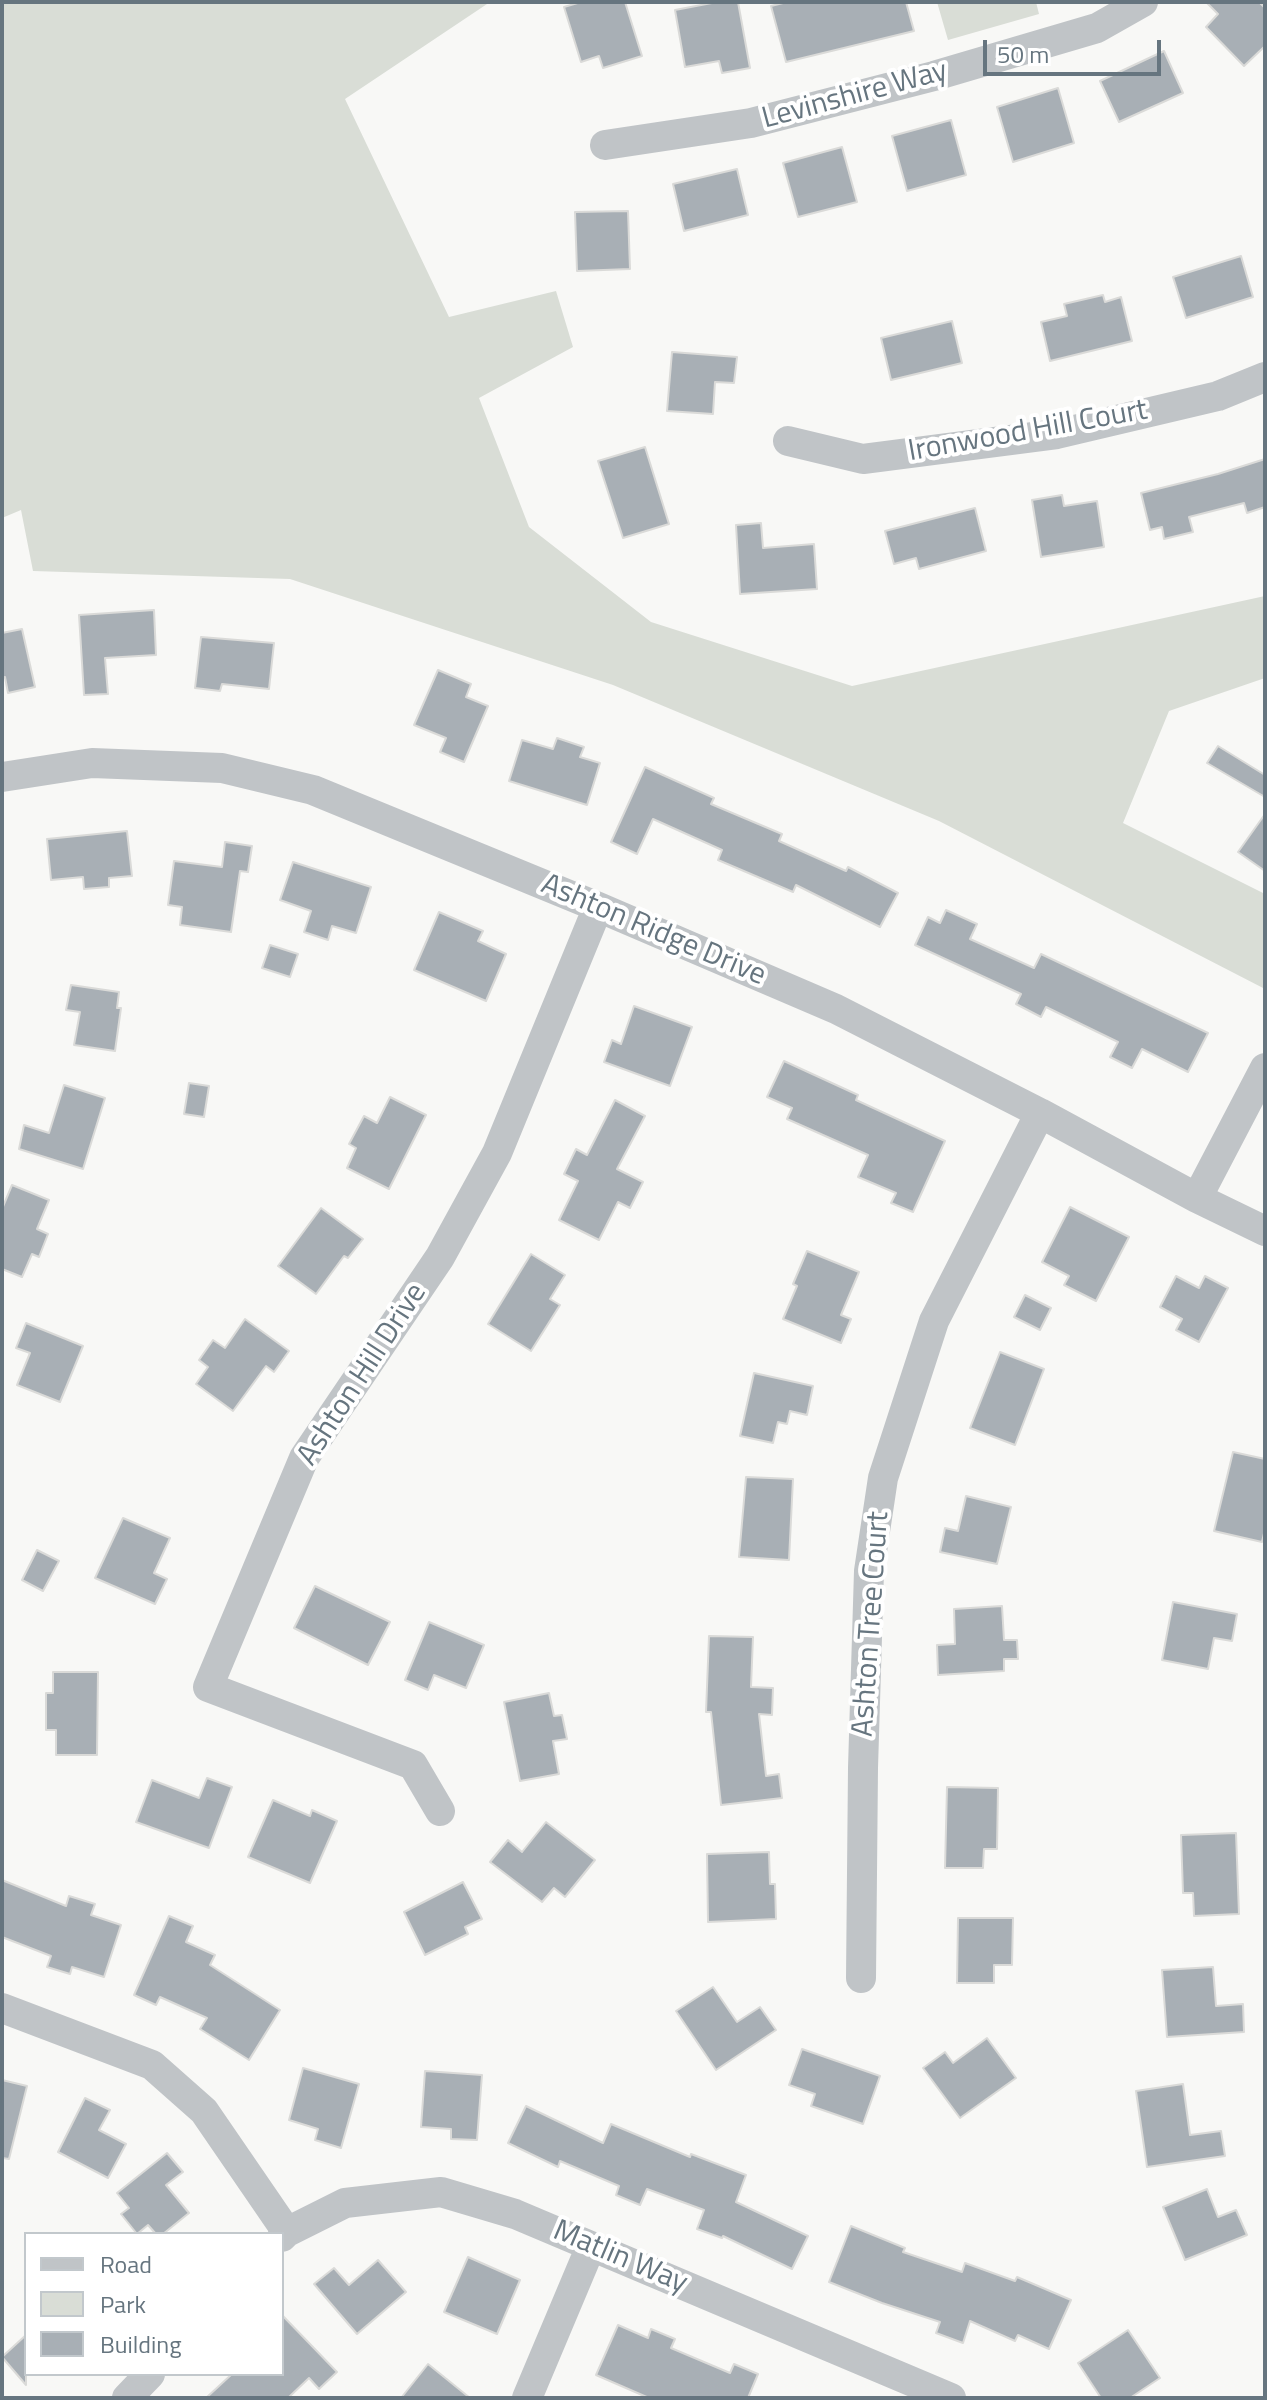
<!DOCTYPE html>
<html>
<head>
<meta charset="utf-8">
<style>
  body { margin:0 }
  #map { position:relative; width:1267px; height:2400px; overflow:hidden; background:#f8f8f6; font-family:"Titillium Web",sans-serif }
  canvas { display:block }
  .frame { position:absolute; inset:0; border:4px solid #66757f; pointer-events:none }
  .legend { position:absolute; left:24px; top:2232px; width:260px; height:144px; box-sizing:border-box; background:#fff; border:2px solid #c2c8cc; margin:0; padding:10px 14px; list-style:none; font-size:24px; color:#66757f }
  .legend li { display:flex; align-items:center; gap:16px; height:40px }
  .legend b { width:40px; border:2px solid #c2c8cc }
  .scale { position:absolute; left:983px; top:40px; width:178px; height:36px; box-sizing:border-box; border:4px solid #66757f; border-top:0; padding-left:10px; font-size:24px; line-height:28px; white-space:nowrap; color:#66757f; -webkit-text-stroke:6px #fff; paint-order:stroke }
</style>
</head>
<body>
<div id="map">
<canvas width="1267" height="2400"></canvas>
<div class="frame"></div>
<ul class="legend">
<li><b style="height:10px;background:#c0c4c7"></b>Road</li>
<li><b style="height:22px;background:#d9ddd6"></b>Park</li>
<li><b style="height:22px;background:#a8afb5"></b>Building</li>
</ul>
<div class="scale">50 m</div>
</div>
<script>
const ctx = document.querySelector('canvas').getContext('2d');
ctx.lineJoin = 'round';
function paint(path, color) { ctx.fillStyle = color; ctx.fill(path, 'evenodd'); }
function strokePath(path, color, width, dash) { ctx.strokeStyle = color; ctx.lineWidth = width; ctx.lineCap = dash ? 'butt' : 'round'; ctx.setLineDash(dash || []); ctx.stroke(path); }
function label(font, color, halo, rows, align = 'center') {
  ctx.font = font + ' "Titillium Web",sans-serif'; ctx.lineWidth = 8; ctx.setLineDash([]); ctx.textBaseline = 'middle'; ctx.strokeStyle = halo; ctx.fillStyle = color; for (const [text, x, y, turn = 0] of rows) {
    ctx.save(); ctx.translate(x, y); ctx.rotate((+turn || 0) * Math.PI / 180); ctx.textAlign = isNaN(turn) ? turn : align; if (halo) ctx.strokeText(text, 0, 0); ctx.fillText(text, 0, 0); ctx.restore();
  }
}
paint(new Path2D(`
  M2 2H490L345 99 449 317 556 291 573 347 479 398 529 527 651 622 852 686 1265 596V678L1169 711 1123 823 1265 894V989L939 821 613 685 290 579 33 571 21 510 2 518Z
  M937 2H1036L1039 14 948 40Z`), '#d9ddd6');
const building = new Path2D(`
  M581 2H625L642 56 603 68 599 56 581 62 564 7Z
  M717 2H738L750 68 722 73 719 61 685 67 675 10Z
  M787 2H906L914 31 786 62 771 6Z
  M1206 2H1259L1265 8V46L1244 66 1206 27 1218 14Z
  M1164 51 1183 93 1119 122 1100 81Z
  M1058 88 1074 143 1013 162 997 107Z
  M951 120 966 175 907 191 892 136Z
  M842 147 857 202 798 217 783 163Z
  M737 169 748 215 684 231 673 184Z
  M628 211 630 269 577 271 575 212Z
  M1241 256 1253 297 1186 318 1173 277Z
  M1103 295 1105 302 1121 297 1132 341 1050 361 1041 322 1067 316 1064 304Z
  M952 321 962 363 891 380 881 338Z
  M672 352 737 357 734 383 715 382 713 414 667 411Z
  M645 447 669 524 623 538 598 461Z
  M1265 459V507L1247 513 1244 503 1189 517 1193 532 1164 539 1162 527 1150 530 1141 493 1218 474Z
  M1062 495 1064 506 1097 501 1104 547 1041 557 1032 500Z
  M975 508 986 551 919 569 916 558 894 564 885 531Z
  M761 523 763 548 814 544 817 589 740 594 736 525Z
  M154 610 156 655 105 658 108 694 84 695 79 615Z
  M22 629 35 687 8 693 5 677 2 678V633Z
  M201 637 274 643 269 689 222 684 220 691 195 688Z
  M438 670 471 684 466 697 488 706 464 762 440 752 446 738 414 725Z
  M557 738 584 747 580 757 600 763 587 805 509 781 522 740 553 749Z
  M1218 746 1265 775V797L1207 763Z
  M645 767 714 798 711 804 782 834 779 841 846 871 848 867 898 893 880 927 796 885 793 892 718 860 722 850 653 819 637 854 611 842Z
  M1265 814V871L1238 852Z
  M127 831 132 876 109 878V887L84 889 83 877 51 880 47 839Z
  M225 842 252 846 248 872 240 871 231 932 180 925 182 907 168 905 174 861 222 867Z
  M293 862 371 887 356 933 332 926 328 940 304 932 311 911 280 900Z
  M946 910 977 924 970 939 1034 968 1041 954 1208 1033 1188 1072 1142 1049 1132 1068 1110 1057 1118 1042 1046 1007 1041 1017 1016 1004 1021 994 915 945 928 917 940 923Z
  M439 912 483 931 478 941 506 954 486 1001 414 970Z
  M270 945 298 954 290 977 262 968Z
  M71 985 119 992 117 1008H121L115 1051 74 1045 80 1012 66 1010Z
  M634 1006 692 1027 670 1086 604 1062 612 1040 621 1044Z
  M784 1061 858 1095 856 1100 945 1141 913 1212 891 1203 896 1193 858 1177 868 1155 787 1119 792 1108 767 1097Z
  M189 1083 209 1086 204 1117 184 1114Z
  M64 1085 105 1098 83 1169 19 1149 24 1125 49 1133Z
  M390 1097 426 1115 389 1189 347 1168 356 1148 349 1144 364 1116 377 1123Z
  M615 1100 645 1116 617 1169 643 1182 630 1208 618 1202 599 1240 559 1220 578 1181 564 1174 576 1149 587 1155Z
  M12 1185 49 1200 37 1229 48 1234 39 1257 32 1254 22 1277 2 1269V1209Z
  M1070 1207 1129 1237 1096 1301 1064 1285 1069 1276 1042 1262Z
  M321 1208 363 1239 348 1258 344 1256 316 1294 278 1266Z
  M807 1251 859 1272 841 1315 851 1319 841 1343 783 1319 797 1286 793 1284Z
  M531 1254 565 1275 550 1299 560 1305 531 1351 488 1324Z
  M1176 1276 1199 1288 1205 1276 1228 1288 1199 1342 1176 1330 1182 1319 1160 1307Z
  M1025 1295 1051 1308 1040 1330 1014 1317Z
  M245 1319 289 1351 274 1372 266 1366 233 1411 196 1384 208 1367 199 1360 213 1340 225 1348Z
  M26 1323 83 1346 60 1402 17 1385 30 1353 16 1348Z
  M1000 1352 1044 1369 1015 1445 970 1428Z
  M754 1373 813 1386 807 1415 790 1411 787 1424 778 1422 773 1443 740 1436Z
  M1233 1452 1265 1459V1529L1262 1542 1214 1531Z
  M746 1477 793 1479 789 1560 739 1557Z
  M966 1496 1011 1507 997 1564 940 1552 945 1528 958 1531Z
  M123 1518 170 1538 154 1573 167 1579 155 1604 95 1578Z
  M37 1550 59 1561 43 1591 22 1580Z
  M315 1586 390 1622 368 1665 294 1628Z
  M1173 1602 1237 1614 1232 1641 1214 1638 1208 1669 1162 1660Z
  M1002 1606 1004 1640H1017L1018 1659H1004V1671L938 1675 937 1645 955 1644 954 1609Z
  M429 1622 484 1645 466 1688 434 1675 428 1690 405 1680Z
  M709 1636 753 1637 751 1687 773 1688 772 1715 759 1714 766 1776 779 1774 782 1798 721 1805 711 1712H706Z
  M53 1672H98L97 1755H56V1730H46V1693H53Z
  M549 1693 554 1716 562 1715 567 1739 553 1741 559 1774 520 1781 504 1702Z
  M207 1778 232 1787 209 1848 136 1822 152 1780 199 1798Z
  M947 1787 998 1788 997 1849H984L983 1868H945Z
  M273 1800 310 1816 312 1810 337 1821 310 1883 248 1857Z
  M546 1822 595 1860 565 1897 554 1888 542 1902 490 1862 508 1840 522 1852Z
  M1236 1833 1239 1914 1194 1916 1193 1893H1183L1181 1835Z
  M769 1852 770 1884H775L776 1919 708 1922 707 1854Z
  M2 1880 66 1906 69 1896 95 1904 91 1915 121 1925 104 1977 72 1967 70 1974 47 1967 51 1956 2 1937Z
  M463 1882 482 1919 465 1927 468 1934 425 1955 404 1912Z
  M169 1916 193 1926 186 1942 215 1955 210 1965 280 2010 249 2060 200 2029 207 2018 160 1997 156 2005 134 1995Z
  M958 1918H1013L1012 1965H994V1983H957Z
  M1213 1967 1216 2006 1243 2004 1244 2032 1167 2037 1162 1970Z
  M713 1987 737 2022 760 2007 776 2030 716 2070 676 2011Z
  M987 2038 1016 2078 960 2118 923 2068 945 2052 953 2063Z
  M802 2049 880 2076 863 2124 811 2106 815 2094 789 2085Z
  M303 2068 359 2084 341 2148 315 2140 318 2129 289 2120Z
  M425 2071 482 2075 477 2140 451 2139V2129L421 2127Z
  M2 2080 27 2086 9 2159 2 2158Z
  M1183 2084 1190 2135 1221 2131 1225 2156 1147 2167 1136 2091Z
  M85 2098 110 2110 99 2130 126 2144 108 2178 58 2152Z
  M526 2106 603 2143 611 2124 690 2157 691 2154 746 2175 736 2202 808 2236 792 2269 723 2236 722 2238 697 2229 704 2210 647 2189 640 2205 616 2195 619 2186 560 2161 558 2167 508 2143Z
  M167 2153 183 2172 166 2185 189 2213 163 2234H156L148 2225 137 2234 121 2214 129 2208 117 2193Z
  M1207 2189 1218 2217 1236 2210 1247 2235 1185 2260 1163 2207Z
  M851 2226 905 2248 903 2252 962 2272 965 2263 1015 2281 1017 2277 1071 2300 1049 2349 1018 2335 1015 2341 970 2321 963 2343 936 2333 940 2322 882 2303 829 2282Z
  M468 2257 520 2280 497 2334 444 2312Z
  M378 2260 406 2292 357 2334 314 2284 334 2268 349 2285Z
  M282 2315 337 2372 319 2389 309 2378 288 2398H206L232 2374H282Z
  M618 2325 648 2338 651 2329 675 2339 671 2348 730 2373 734 2364 758 2374 748 2398H649L596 2375Z
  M1128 2330 1160 2378 1130 2398H1101L1078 2363Z
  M26 2335V2385L2 2357Z
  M428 2364 470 2398H401Z`);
paint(building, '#a8afb5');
strokePath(building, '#dadad8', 2);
strokePath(new Path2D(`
  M605 145 751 123 934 76 1097 28 1143 2
  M788 441 863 459 1057 434 1218 396 1265 377
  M2 777 92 763 222 768 313 790 598 907 836 1009 1040 1113 1197 1198 1265 1231
  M1197 1198 1265 1068
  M440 1811 413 1765 208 1687 304 1458 440 1257 497 1153 598 907
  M861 1978 863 1768 869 1571 883 1478 934 1321 1040 1113
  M2 2008 152 2065 204 2111 287 2232
  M282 2237 287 2232 345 2203 441 2192 515 2214 951 2398
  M127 2398 150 2374
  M527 2398 591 2246`), '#c0c4c7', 30);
label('30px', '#66757f', '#fff', [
  ["Levinshire Way",855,96,-15],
  ["Ironwood Hill Court",1028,432,-10],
  ["Ashton Ridge Drive",653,931,23],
  ["Ashton Hill Drive",363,1375,-57],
  ["Ashton Tree Court",872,1624,-86],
  ["Matlin Way",620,2258,23]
]);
</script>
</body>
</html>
